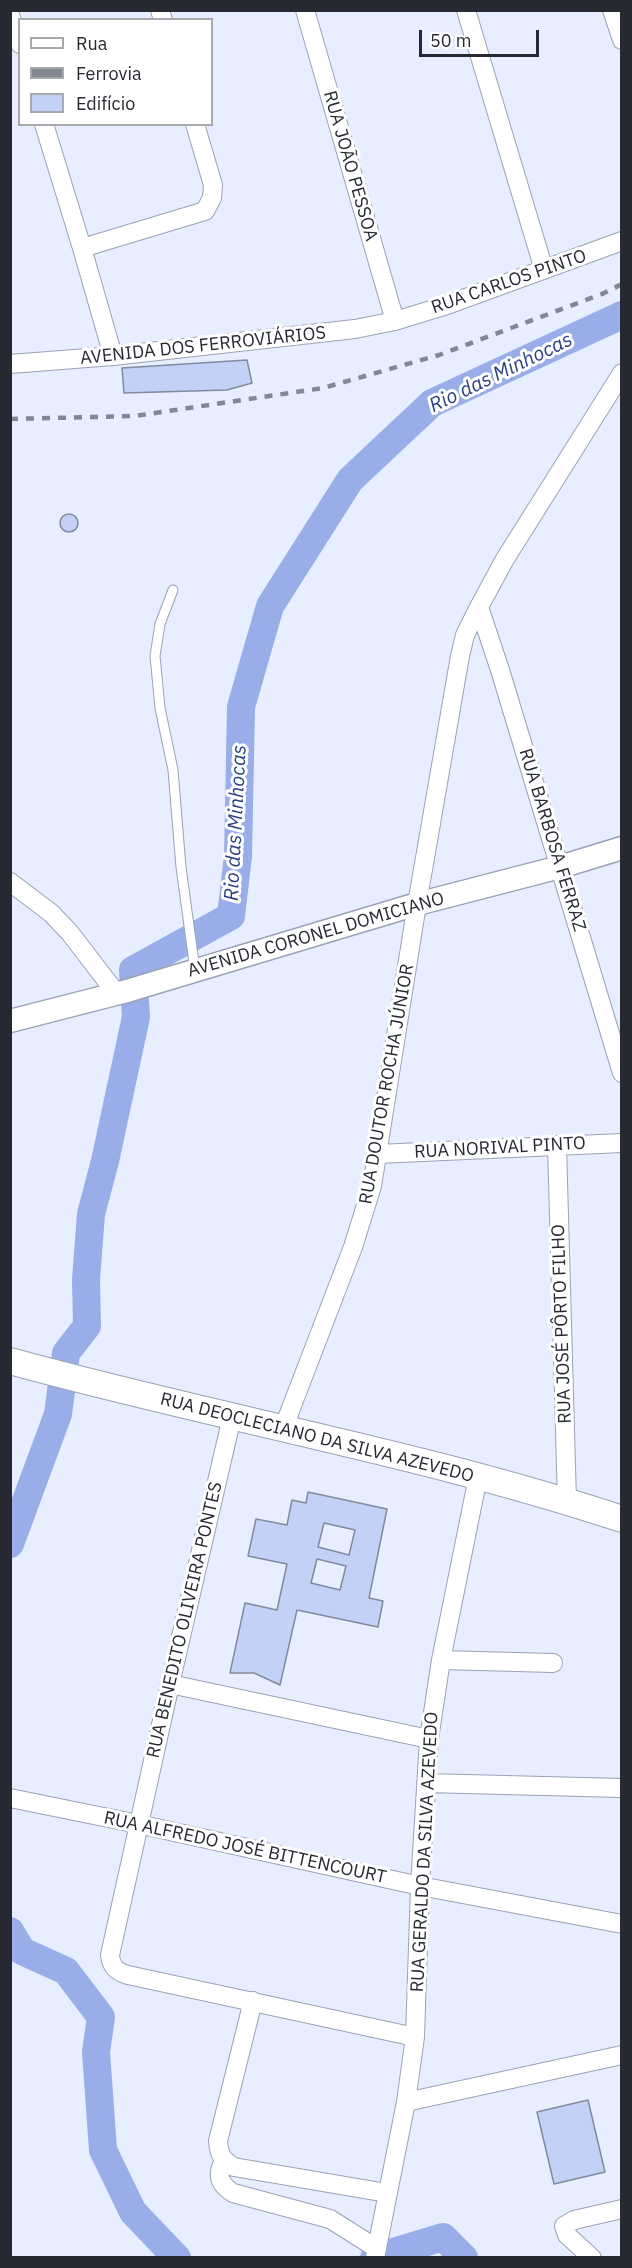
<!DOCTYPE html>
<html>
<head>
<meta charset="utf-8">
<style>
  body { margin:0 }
  #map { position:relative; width:632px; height:2268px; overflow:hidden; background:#e7eeff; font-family:"IBM Plex Sans",sans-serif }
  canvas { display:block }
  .frame { position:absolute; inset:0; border:12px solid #262931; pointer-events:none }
  .legend { position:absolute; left:18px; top:18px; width:195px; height:108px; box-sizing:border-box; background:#fff; border:2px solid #a8a9ad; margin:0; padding:8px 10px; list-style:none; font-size:18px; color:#262931 }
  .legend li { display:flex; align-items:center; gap:12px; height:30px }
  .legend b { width:30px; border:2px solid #a8a9ad }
  .scale { position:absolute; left:419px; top:30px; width:120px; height:27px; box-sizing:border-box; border:3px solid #262931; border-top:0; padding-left:8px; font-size:18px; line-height:21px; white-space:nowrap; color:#262931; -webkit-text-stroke:4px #fff; paint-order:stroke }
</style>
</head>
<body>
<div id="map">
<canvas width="632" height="2268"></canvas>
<div class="frame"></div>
<ul class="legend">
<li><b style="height:8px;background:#fff"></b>Rua</li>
<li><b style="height:8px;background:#828793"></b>Ferrovia</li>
<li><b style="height:16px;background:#c3d1f6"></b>Edifício</li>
</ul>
<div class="scale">50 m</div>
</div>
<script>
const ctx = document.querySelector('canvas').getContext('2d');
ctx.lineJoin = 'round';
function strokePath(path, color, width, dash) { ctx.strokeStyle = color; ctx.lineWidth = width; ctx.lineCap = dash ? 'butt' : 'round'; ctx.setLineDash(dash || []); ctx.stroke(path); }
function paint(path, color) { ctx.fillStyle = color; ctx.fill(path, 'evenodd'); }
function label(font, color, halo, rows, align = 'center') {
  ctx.font = font + ' "IBM Plex Sans",sans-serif'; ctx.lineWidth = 6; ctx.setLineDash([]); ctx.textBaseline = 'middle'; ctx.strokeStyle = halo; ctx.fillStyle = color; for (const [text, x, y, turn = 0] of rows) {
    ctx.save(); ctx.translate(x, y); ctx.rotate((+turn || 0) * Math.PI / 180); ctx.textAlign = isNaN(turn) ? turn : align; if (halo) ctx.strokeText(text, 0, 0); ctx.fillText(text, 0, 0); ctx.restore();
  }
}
strokePath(new Path2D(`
  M10 1544 58 1414 66 1353 87 1326 86 1279 91 1214 105 1161 136 1017 133 970 231 916 238 856 241 707 270 606 350 480 432 403 622 315
  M10 1931 22 1951 66 1971 101 2017 96 2052 103 2150 133 2212 177 2258
  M374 2258 443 2237 464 2258`), '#99aee9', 28);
const building = new Path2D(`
  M247 360 252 383 227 390 124 393 122 368Z
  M60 523a9 9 0 1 1 18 0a9 9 0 1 1-18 0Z
  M308 1492 387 1509 369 1598 383 1601 378 1627 297 1610 280 1685 254 1673H230L245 1603 277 1610 287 1564 248 1556 256 1519 287 1525 292 1500 306 1503ZM324 1523 355 1530 349 1555 318 1547ZM317 1559 346 1566 340 1590 311 1583Z
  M588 2100 605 2172 554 2184 537 2112Z`);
paint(building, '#c3d1f6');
strokePath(building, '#828a9d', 1.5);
const service = new Path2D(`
  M173 590 160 624 155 656 160 708 173 770 181 867 195 970`);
const minor = new Path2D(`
  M160 10 163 20
  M305 10 395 321
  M466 10 544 270
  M612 10 622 40
  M10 15 20 44
  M44 124 82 248 113 356
  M82 248 205 211 212 198 213 185 195 124
  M10 364 113 356 355 329 395 321 444 306 622 241
  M479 607 500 670 622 1073
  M10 882 51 913 70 933 116 993
  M557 1145 567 1502
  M378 1154 622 1143
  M232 1417 170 1684 110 1955C111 1967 117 1972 128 1975L415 2037
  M283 1429 353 1247 372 1186 417 904 460 656 465 635 479 607 505 559 622 373
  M441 1660 553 1663
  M170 1684 429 1739
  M426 1783 622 1788
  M10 1798 138 1824 420 1886 622 1924
  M253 2001 218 2141C219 2154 222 2160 234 2167L387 2193
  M406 2102 622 2055
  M224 2161C216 2175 219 2184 233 2193L330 2219 376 2248
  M375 2258 406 2102 415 2037 420 1886 429 1739 441 1660 478 1477
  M592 2258 567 2235 564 2226 574 2220 622 2209`);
const tertiary = new Path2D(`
  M10 1021 127 991 417 904 560 867 622 848`);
const secondary = new Path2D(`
  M10 1361C213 1417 422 1453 622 1519`);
strokePath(service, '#9aa2b6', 11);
strokePath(minor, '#9aa2b6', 20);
strokePath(tertiary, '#9aa2b6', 25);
strokePath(secondary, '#9aa2b6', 28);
strokePath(service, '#fff', 9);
strokePath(minor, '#fff', 18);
strokePath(tertiary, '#fff', 22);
strokePath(secondary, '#fff', 26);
strokePath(new Path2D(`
  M10 419 135 416 323 388 439 355 602 294 622 284`), '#828793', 4.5, [8, 8]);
label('18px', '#262931', '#fff', [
  ["RUA JOÃO PESSOA",350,166,74],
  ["RUA CARLOS PINTO",509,282,-19],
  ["AVENIDA DOS FERROVIÁRIOS",203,346,-6],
  ["RUA BARBOSA FERRAZ",552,840,73],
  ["AVENIDA CORONEL DOMICIANO",316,935,-16],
  ["RUA DOUTOR ROCHA JÚNIOR",387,1084,-80],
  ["RUA NORIVAL PINTO",500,1148,-3],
  ["RUA JOSÉ PÔRTO FILHO",562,1324,-92],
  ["RUA DEOCLECIANO DA SILVA AZEVEDO",317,1438,14],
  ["RUA BENEDITO OLIVEIRA PONTES",185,1620,-77],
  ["RUA ALFREDO JOSÉ BITTENCOURT",245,1848,12],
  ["RUA GERALDO DA SILVA AZEVEDO",425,1852,-87]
]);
label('italic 20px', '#2c3f85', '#fff', [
  ["Rio das Minhocas",501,373,-26],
  ["Rio das Minhocas",236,823,-87]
]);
</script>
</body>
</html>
